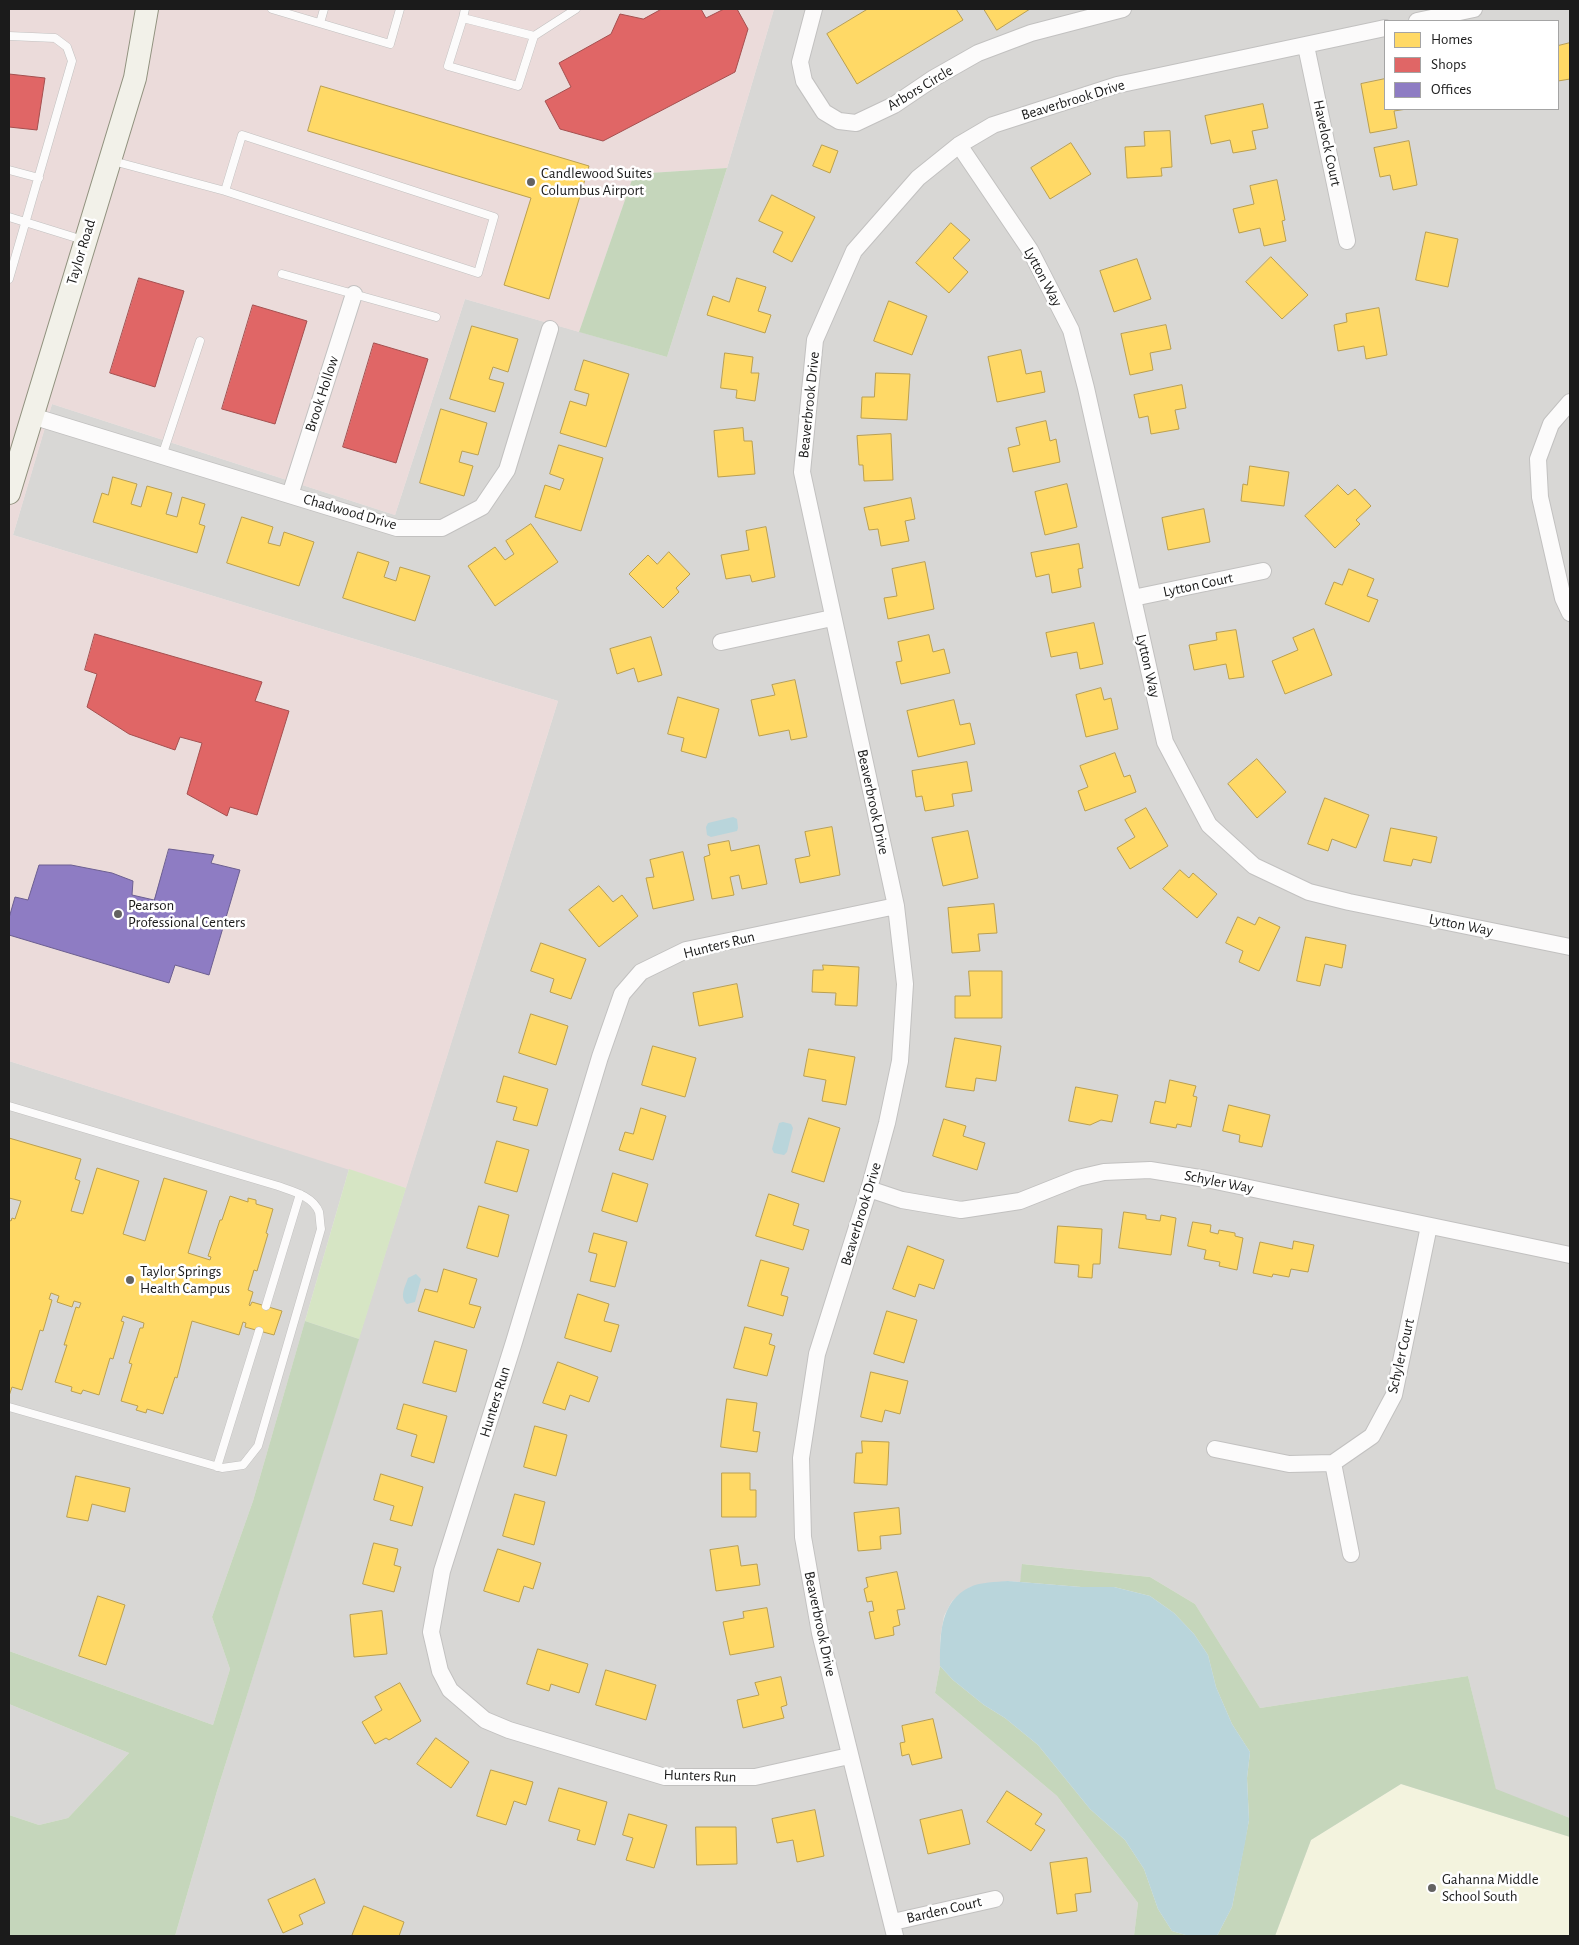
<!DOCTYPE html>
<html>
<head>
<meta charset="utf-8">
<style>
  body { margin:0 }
  #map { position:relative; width:1579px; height:1945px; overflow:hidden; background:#e9e7e4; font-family:"Alegreya Sans",sans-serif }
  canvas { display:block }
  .frame { position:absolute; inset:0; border:10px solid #1b1b1b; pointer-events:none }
  .legend { position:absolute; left:1384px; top:20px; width:175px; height:90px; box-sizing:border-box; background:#fff; border:1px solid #a4a4a4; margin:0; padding:6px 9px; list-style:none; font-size:15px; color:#1b1b1b }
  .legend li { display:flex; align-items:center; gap:10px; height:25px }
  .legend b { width:25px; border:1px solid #a4a4a4 }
</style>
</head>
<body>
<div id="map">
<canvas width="1579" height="1945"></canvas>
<div class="frame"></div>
<ul class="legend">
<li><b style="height:14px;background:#ffd966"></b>Homes</li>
<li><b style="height:14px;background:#e06666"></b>Shops</li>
<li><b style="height:14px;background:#8e7cc3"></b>Offices</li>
</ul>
</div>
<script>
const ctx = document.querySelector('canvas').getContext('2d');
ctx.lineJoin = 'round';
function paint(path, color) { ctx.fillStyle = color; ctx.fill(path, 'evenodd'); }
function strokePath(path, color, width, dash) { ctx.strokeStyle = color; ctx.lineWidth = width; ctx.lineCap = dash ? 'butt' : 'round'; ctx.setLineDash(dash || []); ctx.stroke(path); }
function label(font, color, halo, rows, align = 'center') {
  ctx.font = font + ' "Alegreya Sans",sans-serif'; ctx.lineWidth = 5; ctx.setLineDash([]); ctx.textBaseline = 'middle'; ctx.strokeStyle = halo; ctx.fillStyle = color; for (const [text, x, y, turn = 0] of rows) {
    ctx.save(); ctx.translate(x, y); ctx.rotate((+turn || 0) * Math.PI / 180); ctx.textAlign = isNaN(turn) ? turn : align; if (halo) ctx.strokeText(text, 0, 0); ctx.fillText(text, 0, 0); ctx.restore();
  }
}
paint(new Path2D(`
  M774 9H1570V1818L1496 1790 1468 1676 1260 1708 1195 1604 1150 1577 1023 1564 1020 1582 1008 1581 970 1587 952 1601 944 1616 940 1639V1666L935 1693 1057 1796 1138 1903 1134 1936H175L217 1791 558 701 13 535 52 404 395 515 465 299 667 357 727 168ZM1385 21H1558V109H1385Z
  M9 1061 349 1169 253 1501 212 1617 230 1669 213 1725 9 1651Z
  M9 1704 129 1753 68 1818 39 1825 9 1815Z`), '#d8d7d5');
paint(new Path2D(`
  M9 9H774L727 168 634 174 579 332 465 299 395 515 52 404 13 535 558 701 406 1188 9 1061Z`), '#ebdbda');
paint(new Path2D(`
  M1401 1784 1570 1837V1936H1275L1311 1840Z`), '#f3f3de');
paint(new Path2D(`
  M349 1169 406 1188 359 1339 305 1321Z`), '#d6e5c4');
paint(new Path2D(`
  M727 168 667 357 579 332 634 174Z
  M305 1321 359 1339 217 1791 175 1936H9V1815L39 1825 68 1818 129 1753 9 1704V1651L213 1725 230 1669 212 1617 253 1501Z
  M1022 1564 1150 1577 1195 1604 1260 1708 1468 1676 1496 1789 1570 1818V1837L1401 1784 1311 1840 1275 1936H1217L1232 1907 1249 1820 1247 1778 1250 1752 1232 1724 1216 1687 1208 1655 1194 1634 1174 1613 1150 1596 1114 1587H1081L1020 1582Z
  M940 1666 953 1680 984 1705 1005 1718 1038 1745 1090 1809 1125 1840 1144 1869 1158 1909 1172 1931 1189 1936H1134L1138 1903 1057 1796 935 1693Z`), '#c5d6bb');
paint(new Path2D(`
  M733 817 737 819 738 828 737 831 711 837 707 835 706 827 708 823Z
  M783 1122 791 1124 793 1128 787 1152 784 1155 774 1153 772 1149 779 1123Z
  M416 1274 421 1279 415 1302 407 1304C399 1297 405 1287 408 1278Z
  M1008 1581 1081 1587H1114L1150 1596 1174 1613 1194 1634 1208 1655 1216 1687 1232 1724 1250 1752 1247 1778 1249 1820 1245 1843 1232 1907 1217 1936H1189L1172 1931 1158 1909 1144 1869 1125 1840 1090 1809 1038 1745 1005 1718 984 1705 953 1680 940 1666C940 1637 939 1602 970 1587 981 1582 996 1582 1008 1581Z`), '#b9d5db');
const homes = new Path2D(`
  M868 9H956L963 20 857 84 827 34Z
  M984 9H1030L997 30Z
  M1570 43V79L1558 81V46Z
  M1385 79V109H1407L1394 111 1397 128 1370 133 1361 84Z
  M321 86 589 166 549 299 504 285 531 198 308 131Z
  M1263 104 1268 128 1252 131 1256 149 1233 153 1230 140 1211 144 1205 116Z
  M1170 131 1172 167 1161 168 1162 176 1127 178 1125 147 1145 146 1144 132Z
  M1409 141 1417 185 1393 190 1390 175 1380 177 1374 148Z
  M1071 143 1091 174 1050 199 1031 168Z
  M822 145 838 151 830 173 813 166Z
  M1277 180 1285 220 1282 221 1286 241 1264 246 1260 228 1239 233 1233 209 1254 204 1250 186Z
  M772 195 815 217 792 262 773 252 783 232 759 221Z
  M951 223 970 240 953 258 968 272 949 293 916 263Z
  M1426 232 1458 239 1448 287 1416 280Z
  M1271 257 1308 295 1282 319 1246 282Z
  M1137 259 1151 299 1114 312 1100 271Z
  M737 278 766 287 758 311 771 315 765 333 707 315 713 296 729 302Z
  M889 301 927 316 912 355 874 341Z
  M1379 308 1387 355 1366 359 1364 346 1338 351 1334 325 1347 322 1346 314Z
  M1166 325 1171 349 1150 353 1153 370 1130 375 1121 334Z
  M472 326 518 339 508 372 493 367 489 379 504 383 495 412 450 399Z
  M1021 350 1026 374 1041 371 1045 392 997 402 988 357Z
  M725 353 753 357 751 373H759L755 401 736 398 737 390 721 388Z
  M584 360 629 374 606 447 560 433 570 401 586 406 589 394 575 390Z
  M876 373 910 374 907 420 861 418 862 397H874Z
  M1182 385 1186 408 1175 410 1179 429 1151 434 1148 416 1139 418 1134 395Z
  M441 409 487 423 478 455 462 451 459 462 473 466 464 496 420 483Z
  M1046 421 1050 441 1056 439 1060 462 1013 472 1008 448 1020 445 1016 428Z
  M743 428 744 441H752L755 474 718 477 714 431Z
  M891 434 893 480 864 481 863 465H859L857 436Z
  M559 445 603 458 581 531 535 517 545 485 560 490 564 479 550 474Z
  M1250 466 1289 472 1284 506 1241 501 1243 484 1247 485Z
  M113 477 137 484 131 504 141 507 147 486 172 493 166 514 177 517 182 497 205 504 199 524 205 526 197 553 93 522 102 493 108 495Z
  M1067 484 1077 527 1045 535 1035 492Z
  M1338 485 1348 495 1355 489 1371 506 1356 520 1360 524 1335 548 1305 516Z
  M911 498 915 519 905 521 909 541 881 546 878 529 869 530 864 508Z
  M1204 509 1210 542 1168 550 1162 518Z
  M242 517 273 527 268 543 280 546 284 532 314 542 299 586 227 563Z
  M531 524 558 562 495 606 468 566 495 547 505 560 514 554 506 541Z
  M766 527 775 577 752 582 750 575 726 579 721 555 749 550 746 531Z
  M1079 544 1083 568 1078 569 1081 587 1052 593 1049 574 1036 577 1031 553Z
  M358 552 389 562 384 577 396 581 400 567 430 576 415 621 343 598Z
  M669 552 690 574 676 588 679 592 663 608 629 574 648 555 657 564Z
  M925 562 934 609 888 619 884 598 897 596 892 569Z
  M1349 569 1374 579 1367 596 1378 600 1369 622 1325 604 1334 582 1342 585Z
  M1094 623 1103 664 1080 669 1077 652 1051 657 1046 633Z
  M1314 629 1332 675 1285 694 1272 661 1298 650 1293 638Z
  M1236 630 1244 677 1229 679 1226 664 1194 670 1189 645 1217 640 1216 633Z
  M929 635 933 652 944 649 950 673 901 684 896 662 902 661 898 642Z
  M651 637 662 675 638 682 634 668 617 674 610 649Z
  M795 680 807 737 791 740 789 730 759 736 751 700 775 695 772 685Z
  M1101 688 1104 700 1111 698 1118 729 1086 737 1076 695Z
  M678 697 719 709 706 758 681 751 684 738 668 734Z
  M954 700 960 725 970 723 975 744 918 757 907 711Z
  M1115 753 1124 777 1130 775 1136 792 1085 811 1078 791 1088 787 1080 766Z
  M1257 759 1286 792 1257 818 1228 784Z
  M967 762 972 791 952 794 954 806 925 811 922 796 916 797 912 771Z
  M1325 798 1369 815 1356 848 1332 839 1328 851 1308 844Z
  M1146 808 1168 846 1130 869 1117 848 1135 837 1125 820Z
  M832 827 840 875 800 883 795 859 810 856 805 832Z
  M1391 828 1437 837 1431 863 1413 859 1411 866 1384 861Z
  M968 831 978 878 943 886 932 838Z
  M729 841 731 851 759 845 767 884 742 889 739 875 730 877 734 895 712 899 704 857 710 855 708 845Z
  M683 852 694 900 653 909 646 878 654 877 650 860Z
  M1180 870 1189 878 1193 873 1217 894 1197 918 1163 889Z
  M599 886 613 902 622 895 638 916 599 947 569 910Z
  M994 904 997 933 978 934 980 951 952 953 948 908Z
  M1238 917 1255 925 1259 917 1280 927 1259 971 1239 962 1243 951 1226 943Z
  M1306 937 1346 945 1342 968 1325 964 1320 986 1297 981Z
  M541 943 586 959 571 999 550 992 554 979 531 971Z
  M823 965 859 967 857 1006 835 1005 836 993 812 992 813 970H823Z
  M969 971H1002V1018H955V996H970Z
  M737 984 743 1017 699 1026 693 993Z
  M531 1014 568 1026 556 1065 519 1053Z
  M955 1038 1001 1046 996 1081 976 1078 974 1091 946 1087Z
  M653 1046 696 1058 685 1097 642 1085Z
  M809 1049 855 1057 846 1105 822 1101 826 1080 804 1076Z
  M504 1076 548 1089 537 1126 513 1120 517 1107 497 1102Z
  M1170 1080 1196 1086 1193 1096 1197 1097 1191 1127 1177 1124 1176 1128 1150 1123 1155 1101 1165 1103Z
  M1076 1087 1118 1095 1112 1122 1101 1120 1090 1125 1069 1121Z
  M1229 1105 1270 1115 1262 1147 1239 1142 1240 1135 1223 1131Z
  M641 1108 666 1116 653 1160 619 1150 625 1132 633 1134Z
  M809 1118 840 1128 824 1182 792 1172Z
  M944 1119 966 1126 963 1136 985 1143 977 1170 933 1156Z
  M9 1138 81 1159 75 1179 80 1181 71 1211 83 1214 97 1168 139 1181 123 1234 145 1241 164 1178 207 1191 188 1253 210 1260 211 1257 208 1256 220 1220H222L230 1196 248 1202V1198L256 1200V1204L273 1209 266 1233 268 1234 257 1271 254 1270 248 1290 253 1292 249 1305 250 1306 252 1302 282 1311 274 1335 245 1327 246 1323 243 1322 239 1335 192 1321 177 1378 175 1377 163 1414 147 1409 146 1413 136 1410 138 1406 121 1401 132 1364 129 1363 140 1328H143L144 1323 123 1316 121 1321 124 1322 113 1359 110 1358 99 1395 83 1390 81 1394 71 1391 72 1387 55 1382 67 1345H64L76 1307 79 1308 81 1303 74 1301 72 1307 57 1302 59 1296 51 1293 49 1299 52 1300 43 1331 40 1330 22 1390 12 1387 9 1396V1220L11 1221 12 1218 15 1219 21 1201 9 1198Z
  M497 1141 529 1150 517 1192 485 1183Z
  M613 1173 648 1184 637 1222 602 1211Z
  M769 1194 799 1204 793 1225 809 1230 803 1250 756 1236Z
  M479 1206 509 1215 498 1257 467 1248Z
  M1124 1212 1146 1215V1219L1160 1221 1161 1215 1176 1218 1171 1255 1119 1248Z
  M1193 1222 1211 1225 1210 1232 1218 1234 1219 1230 1235 1233V1236L1243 1238 1237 1270 1219 1266 1220 1262 1204 1259 1206 1250 1188 1246Z
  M1058 1226 1102 1229 1100 1264H1093L1092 1278 1078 1277 1079 1265 1055 1263Z
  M594 1233 627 1242 615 1287 590 1281 597 1254 589 1252Z
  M1294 1241 1314 1245 1308 1272 1291 1269 1289 1277 1273 1274 1272 1277 1253 1273 1260 1242 1292 1249Z
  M908 1246 944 1260 934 1289 919 1284 915 1297 893 1289Z
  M761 1260 789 1268 781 1295 788 1297 783 1316 748 1306Z
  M444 1269 477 1279 469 1304 481 1307 474 1328 418 1311 425 1289 437 1292Z
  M578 1294 609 1304 604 1321 619 1325 611 1352 565 1338Z
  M887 1311 917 1320 904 1363 874 1354Z
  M745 1327 772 1334 769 1344 775 1346 767 1376 734 1368Z
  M435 1341 467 1350 456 1392 423 1383Z
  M558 1362 598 1377 589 1402 570 1395 565 1410 543 1403Z
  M871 1372 908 1381 900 1414 885 1410 882 1422 861 1417Z
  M727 1399 757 1403 753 1431 760 1432 757 1452 721 1447Z
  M404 1404 447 1416 434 1463 411 1456 417 1435 397 1429Z
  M535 1426 567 1435 556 1476 524 1467Z
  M862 1441 889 1442 887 1485 854 1483 856 1453H862Z
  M722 1473H750V1490H756V1517H722Z
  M381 1474 423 1487 412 1526 390 1520 394 1506 374 1500Z
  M76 1476 130 1488 125 1512 92 1504 88 1521 67 1517Z
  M515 1494 545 1502 534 1545 503 1536Z
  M899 1508 901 1534 880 1536 881 1549 858 1551 854 1513Z
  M374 1543 398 1549 394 1565 401 1567 394 1592 363 1584Z
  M738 1546 741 1566 757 1564 760 1585 716 1591 710 1550Z
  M498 1549 541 1563 533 1589 524 1586 519 1602 484 1591Z
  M897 1572 905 1609 897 1610 900 1625 893 1627 894 1635 875 1639 869 1612 874 1611 872 1601 867 1602 864 1589 868 1587 866 1578Z
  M98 1596 125 1605 106 1665 79 1656Z
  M767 1608 774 1647 730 1655 723 1622 744 1618 743 1612Z
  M382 1611 387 1654 354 1657 350 1615Z
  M538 1649 588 1664 579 1693 551 1684 549 1691 527 1684Z
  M606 1670 656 1685 646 1720 596 1705Z
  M781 1677 787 1705 781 1707 784 1718 743 1728 737 1700 759 1695 755 1683Z
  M400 1683 421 1721 389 1740 386 1738 375 1744 362 1722 382 1710 375 1697Z
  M933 1719 942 1758 912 1765 909 1754 902 1756 900 1743 905 1742 902 1726Z
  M436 1738 469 1762 451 1788 417 1764Z
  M491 1770 533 1782 526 1805 514 1801 506 1825 477 1816Z
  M559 1788 607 1802 595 1845 577 1840 580 1830 549 1821Z
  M1007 1791 1042 1814 1035 1824 1045 1830 1031 1851 987 1822Z
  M815 1810 824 1856 797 1862 793 1840 777 1843 772 1819Z
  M962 1810 970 1844 928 1854 920 1820Z
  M629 1814 667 1825 654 1868 626 1860 633 1838 623 1835Z
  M696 1827H736L737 1864 697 1865Z
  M1087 1858 1091 1892 1075 1894 1077 1911 1057 1914 1050 1863Z
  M315 1879 325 1903 299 1915 303 1924 283 1933 268 1900Z
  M364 1906 404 1922 399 1936H352Z`);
paint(homes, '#ffd966');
strokePath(homes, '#bba050', 1);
const shops = new Path2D(`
  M662 9H701L706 18 724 9H737L748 29 735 72 603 141 560 129 545 101 571 87 559 63 611 34 620 14 643 19Z
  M9 74 45 78 37 130 9 127Z
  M139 278 184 291 155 387 110 373Z
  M253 305 307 321 275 424 222 409Z
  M374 343 428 359 396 463 343 447Z
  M95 634 262 682 255 701 289 711 257 815 230 807 227 816 187 794 202 743 180 737 175 750 129 734 87 707 97 674 85 670Z`);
paint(shops, '#e06666');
strokePath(shops, '#a55050', 1);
const offices = new Path2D(`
  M169 849 214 855 211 863 240 870 209 975 175 965 169 983 9 935V918L15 897 28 900 39 865H71L112 873 133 881 132 895 154 900Z`);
paint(offices, '#8e7cc3');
strokePath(offices, '#6c5f91', 1);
const service = new Path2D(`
  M272 9 390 44 400 9
  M465 9 463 18 534 36 576 9
  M463 18 448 66 518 86 534 36
  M320 23 324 9
  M9 36 55 38 67 47 72 61 9 279
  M113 161 225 191 478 273 494 217 242 135 225 191
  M9 170 39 178
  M9 217 83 240
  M282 274 436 317
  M162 456 200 341
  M9 1106 278 1186C292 1191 313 1196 319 1212 320 1217 320 1224 321 1229L258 1446 243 1465 222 1468 9 1407
  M266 1306 300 1194
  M217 1467 259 1331`);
const minor = new Path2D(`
  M814 9 800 62 804 81 824 112 839 121 856 123 894 105 934 78 978 53 1031 33 1123 9
  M1417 21 1474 9
  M1306 46 1347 241
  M959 145 1030 250 1071 330 1086 388 1165 742 1209 825 1254 866 1309 892 1349 902 1570 947
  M1570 402 1551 424 1538 459 1540 497 1563 598 1570 613
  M32 416 397 528H442L482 507 507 470 550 329
  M290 495 354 294
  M1133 598 1263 571
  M721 642 832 618
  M869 1189 902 1200 961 1210 1020 1201 1078 1178 1104 1172 1150 1170 1206 1179 1570 1255
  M1215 1449 1289 1464 1333 1463
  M1351 1554 1333 1463 1372 1436 1394 1395 1429 1226
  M849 1756 755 1777H665L509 1730 485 1720 450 1690 440 1671 431 1632 442 1571 514 1342 600 1057 622 994 641 972 686 950 896 906
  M893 1922 995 1899
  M895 1936 820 1633 803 1537 801 1458 817 1354 869 1189 887 1123 900 1061 905 984 896 906 802 472 815 340 854 251 918 178 959 145 993 125 1117 85 1385 28`);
const secondary = new Path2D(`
  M9 493 135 78 147 9`);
strokePath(service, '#c2c1c0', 9);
strokePath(minor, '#c2c1c0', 18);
strokePath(secondary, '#90917e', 24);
strokePath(service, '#fcfbfb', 8);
strokePath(minor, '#fcfbfb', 16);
strokePath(secondary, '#f2f1e9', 22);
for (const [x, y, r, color] of [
  [531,182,5,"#636261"],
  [118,914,5,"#636261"],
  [130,1280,5,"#636261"],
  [1432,1888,5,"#636261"]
]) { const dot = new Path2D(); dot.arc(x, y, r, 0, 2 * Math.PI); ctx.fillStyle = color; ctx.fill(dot); strokePath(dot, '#fff', 2); }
label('15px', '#1b1b1b', '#fff', [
  ["Arbors Circle",920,88,-31],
  ["Beaverbrook Drive",1073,100,-17],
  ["Havelock Court",1327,143,78],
  ["Taylor Road",81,252,-73],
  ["Lytton Way",1043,277,62],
  ["Brook Hollow",322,394,-72],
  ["Beaverbrook Drive",809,405,-84],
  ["Chadwood Drive",350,512,16],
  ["Lytton Court",1198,585,-12],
  ["Lytton Way",1148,666,77],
  ["Beaverbrook Drive",873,802,78],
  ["Lytton Way",1461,925,11],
  ["Hunters Run",719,945,-14],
  ["Schyler Way",1219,1182,11],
  ["Beaverbrook Drive",861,1214,-73],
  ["Schyler Court",1401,1356,-77],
  ["Hunters Run",495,1402,-73],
  ["Beaverbrook Drive",820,1624,78],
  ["Hunters Run",700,1776,2],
  ["Barden Court",944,1910,-13]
]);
label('15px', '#1b1b1b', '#fff', [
  ["Candlewood Suites",541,173],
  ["Columbus Airport",541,190],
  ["Pearson",128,905],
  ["Professional Centers",128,922],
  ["Taylor Springs",140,1271],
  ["Health Campus",140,1288],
  ["Gahanna Middle",1442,1879],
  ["School South",1442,1896]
], 'left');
</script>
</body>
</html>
